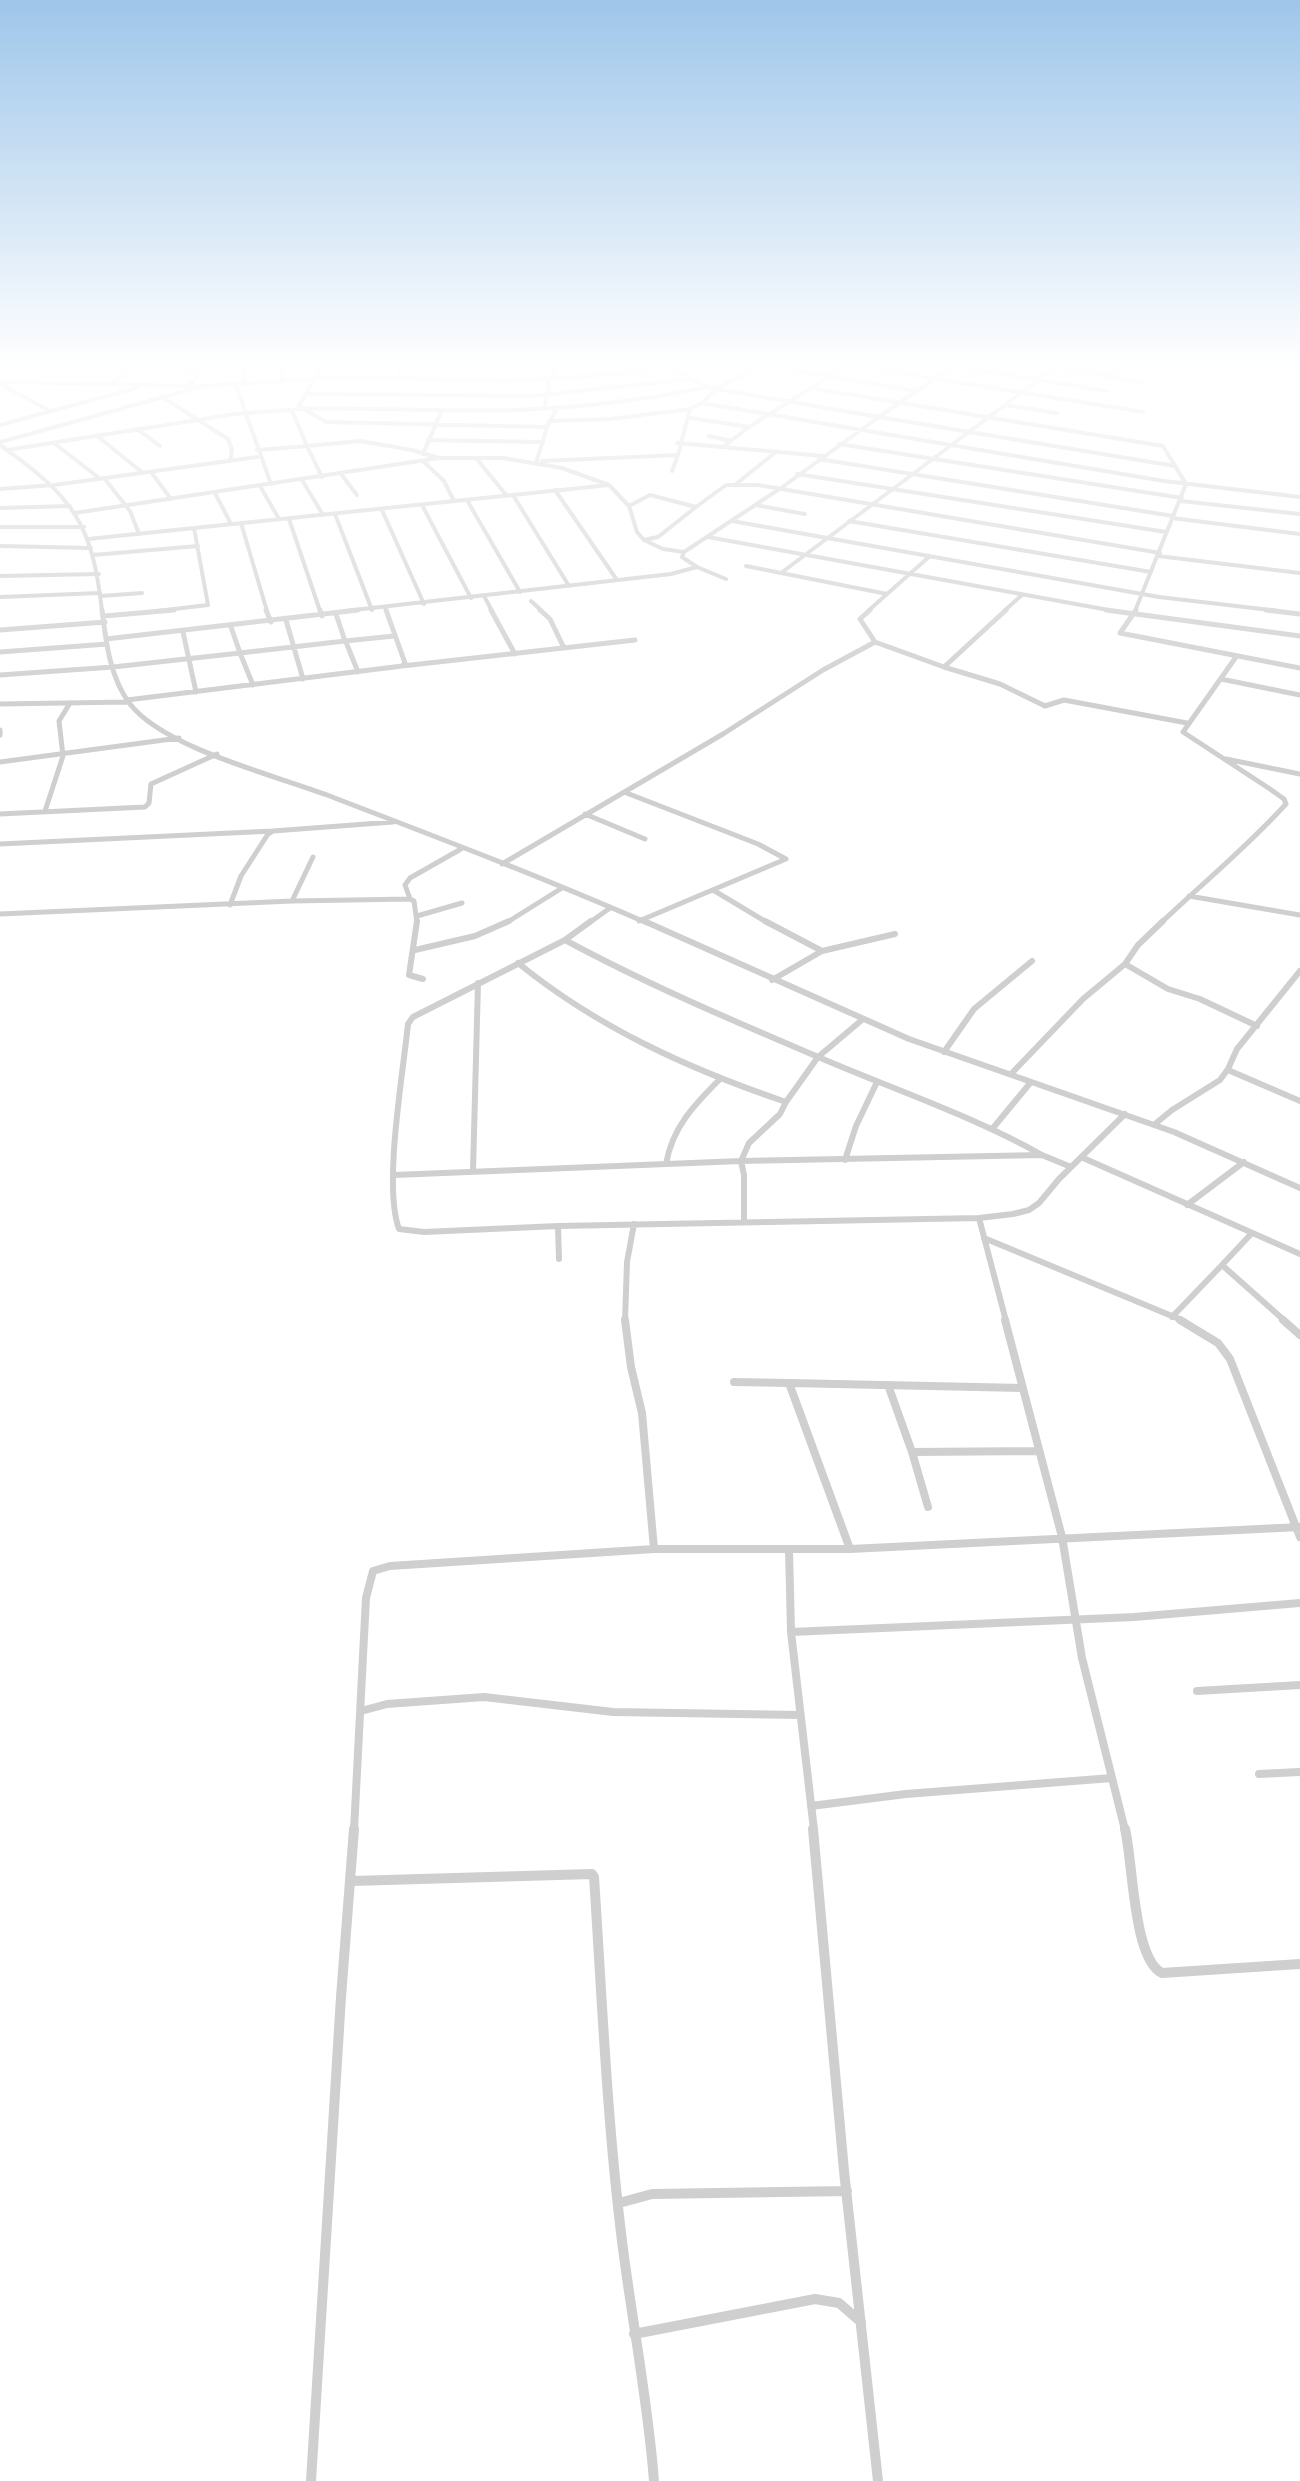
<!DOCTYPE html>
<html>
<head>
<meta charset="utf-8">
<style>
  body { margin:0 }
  canvas { display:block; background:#fff }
</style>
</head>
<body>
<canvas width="1300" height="2481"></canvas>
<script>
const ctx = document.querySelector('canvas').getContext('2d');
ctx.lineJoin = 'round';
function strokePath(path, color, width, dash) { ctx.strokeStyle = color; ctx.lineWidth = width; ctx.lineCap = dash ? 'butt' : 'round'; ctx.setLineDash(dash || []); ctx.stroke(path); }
strokePath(new Path2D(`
  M181 367 201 373 189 385
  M242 367 245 383
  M280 367 282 380
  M321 367 299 406 326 422 547 427
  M775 367 917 391
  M862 367 1143 412
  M952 367 879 417 1175 466
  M959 367 1108 391
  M1051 367 1104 374 1128 367
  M1296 367H1300
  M1107 377 1143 383
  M397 378 402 367
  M552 378 554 367
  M0 382 202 386 349 377 509 381 619 374 666 367
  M235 383 271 484
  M0 384 50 411
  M110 385 131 367
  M811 388 1163 446 1186 484 1135 611
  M306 394 532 396 691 379
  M162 397 228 439 232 450 230 461
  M702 403 1164 481 1300 497
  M1006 405 1057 413
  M300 408 442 410 423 454
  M544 408 549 387 547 379
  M442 410C532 413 620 405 708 387
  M691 418 749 427 844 367
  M549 421 610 419 690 409
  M0 425 136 388
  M137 429 160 446
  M96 435 143 473
  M709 436 731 441
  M428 440 543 442
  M0 442 200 387
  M54 443 99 478
  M677 443 823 456
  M839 444 1182 498
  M0 445C73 497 92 522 102 611
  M724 446 749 427
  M7 450 235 414 301 409
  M257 450 307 446 292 411
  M476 458 507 496
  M819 459 1173 516
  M423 461 444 481 454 501
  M542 461 678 455 690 409 702 403 716 389 758 367
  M536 463 547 427 557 408
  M672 471 678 455
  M151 472 171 499
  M341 474 357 495
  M797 474 1166 532
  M322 477 307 446 360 441 412 450 439 458H503L562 468 609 485
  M104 478 130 511 139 534
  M302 480 323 515
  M736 484 777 451
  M260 486 279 519
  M0 489 54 485 257 457
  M555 490 617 580
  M215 493 231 524
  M513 495 569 586
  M467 500 520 592
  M1181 501 1300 514
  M422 505 471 598
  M755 505 805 514
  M629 506 650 495 696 507 658 537 644 540
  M696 507 726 485H758L1160 553
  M0 508 70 506
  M382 510 424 604
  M75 513 439 458
  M335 514 372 610
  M1172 518 1300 534
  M289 519 320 611
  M732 521 1159 597 1279 611
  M849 521 1151 572
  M241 523 267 611
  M0 527H84
  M708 537 1114 611
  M88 539 609 485 629 506 637 532 644 540 663 549 684 552 781 488 879 417 716 389 701 385 673 367
  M0 546 91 548
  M684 552 682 557 697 567 726 579
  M93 555 198 546
  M1158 556 1300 573
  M746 566 887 594 930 556
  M781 573 1054 368
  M0 576 99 574
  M101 596 142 593
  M484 596 492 611
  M0 597 100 593
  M531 601 542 611
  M386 609 387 611
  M157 611 208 605 194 528
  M345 611 671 574 697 567
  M868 611 887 594
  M1004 611 1022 595`), '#cfcfcf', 4);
strokePath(new Path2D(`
  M102 610C106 642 110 678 130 704 164 748 274 775 327 795 434 836 542 877 647 923
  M266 610 271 622
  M320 610 322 616
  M491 610 515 654
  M540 610 550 619 564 648
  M1106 610 1300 636
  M1136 610 1120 633 1300 668
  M1266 610 1300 614
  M336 614 345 641 394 636
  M104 616 174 610
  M286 620 303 679
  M0 630 105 622
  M183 632 196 692
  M106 639 358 610
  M346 642 358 672
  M875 642 944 667 1006 610
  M0 652 107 644
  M402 666 635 640
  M944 667 1000 684 1045 706 1064 700 1187 723
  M0 675 113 667 240 653 231 627
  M1221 679 1300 695
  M253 685 240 653 345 641
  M127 700 402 666 405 663 386 610
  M0 704 128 702
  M0 730V735
  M1226 759 1300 774
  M0 762 179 738
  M624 792 758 844 786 859 639 921
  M45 811 63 756 59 721 70 703
  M0 814 145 807 149 803 151 784 217 754
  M585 814 645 839
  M0 844 273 831
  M502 864 723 734 823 670 875 642 860 619 870 610
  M713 890 768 923
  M1189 896 1300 915
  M410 899 405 885 410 878 461 849
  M292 901 313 857
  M230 905 241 876 268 834 273 831 393 822
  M0 914 292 901 410 899 414 901 417 923
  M417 916 462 903
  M506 923 562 888
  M589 923 610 908
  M1161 923C1203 883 1247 847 1286 804L1284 799 1270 789 1183 732 1236 657`), '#cfcfcf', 5);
strokePath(new Path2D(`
  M417 921 409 975 423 979
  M591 921 565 940 413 1017 408 1024C403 1074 383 1186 399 1229L424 1232 558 1226 979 1218 1013 1214 1029 1210 1039 1203 1059 1179 1125 1114
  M644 921 909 1039 1174 1132 1300 1188
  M765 921 822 951
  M565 940C650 986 741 1024 830 1062 901 1092 974 1117 1042 1155
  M415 950 475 936 509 921
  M518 963C598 1028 689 1069 786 1102L818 1057 863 1019
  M1125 964 1168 989 1200 999 1257 1026
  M772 980 822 951 895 934
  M944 1052 974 1009 1032 961
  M1228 1070 1300 1101
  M1011 1074 1083 999 1125 964 1138 945 1163 921
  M1155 1124 1172 1110 1220 1080 1228 1069 1237 1049 1300 971
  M993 1128 1031 1082
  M1081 1157 1300 1254
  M845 1160 856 1126 877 1082
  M666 1164C672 1128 694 1105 719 1080
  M473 1171 478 983
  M394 1175 741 1161 1042 1155 1071 1167
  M1187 1205 1244 1162
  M979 1218 1006 1321
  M744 1222V1175L741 1161 749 1143 780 1114 786 1102
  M558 1226 559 1259
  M1252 1233 1222 1265 1285 1321
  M984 1238 1184 1321
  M1172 1317 1222 1265
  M625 1321 627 1262 634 1224`), '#cfcfcf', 6);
strokePath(new Path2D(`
  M625 1320 631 1367 642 1413 654 1549
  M1005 1320 1062 1537 1082 1658 1125 1830
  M1180 1320 1218 1343 1230 1359 1300 1537
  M1283 1320 1300 1335
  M734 1382 789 1383
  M888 1385 912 1452 1039 1451
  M912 1452 928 1507
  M789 1549 791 1632 1134 1617 1300 1603
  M850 1549 789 1383 1023 1388
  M791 1632 814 1830
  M1197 1691 1300 1685
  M361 1711 387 1704 484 1697 613 1712 800 1715
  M1259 1774 1300 1772
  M811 1806 906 1794 1112 1778
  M354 1830 366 1598 373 1571 390 1566 654 1549H850L1300 1527`), '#cfcfcf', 8);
strokePath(new Path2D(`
  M813 1829 844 2171 878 2481
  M1125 1829C1133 1861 1133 1959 1162 1973L1300 1964
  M352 1881 592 1874 594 1877C602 1998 607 2121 622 2241 632 2321 648 2401 654 2481
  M619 2203 652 2194 847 2191
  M634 2334 815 2299 839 2303 861 2322
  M311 2481 341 1997 354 1829`), '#cfcfcf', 10);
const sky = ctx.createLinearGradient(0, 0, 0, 715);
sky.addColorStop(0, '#9ec6ea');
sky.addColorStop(0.51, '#fff');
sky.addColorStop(1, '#ffffff00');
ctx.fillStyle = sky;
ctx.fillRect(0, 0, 1300, 715);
</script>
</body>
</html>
